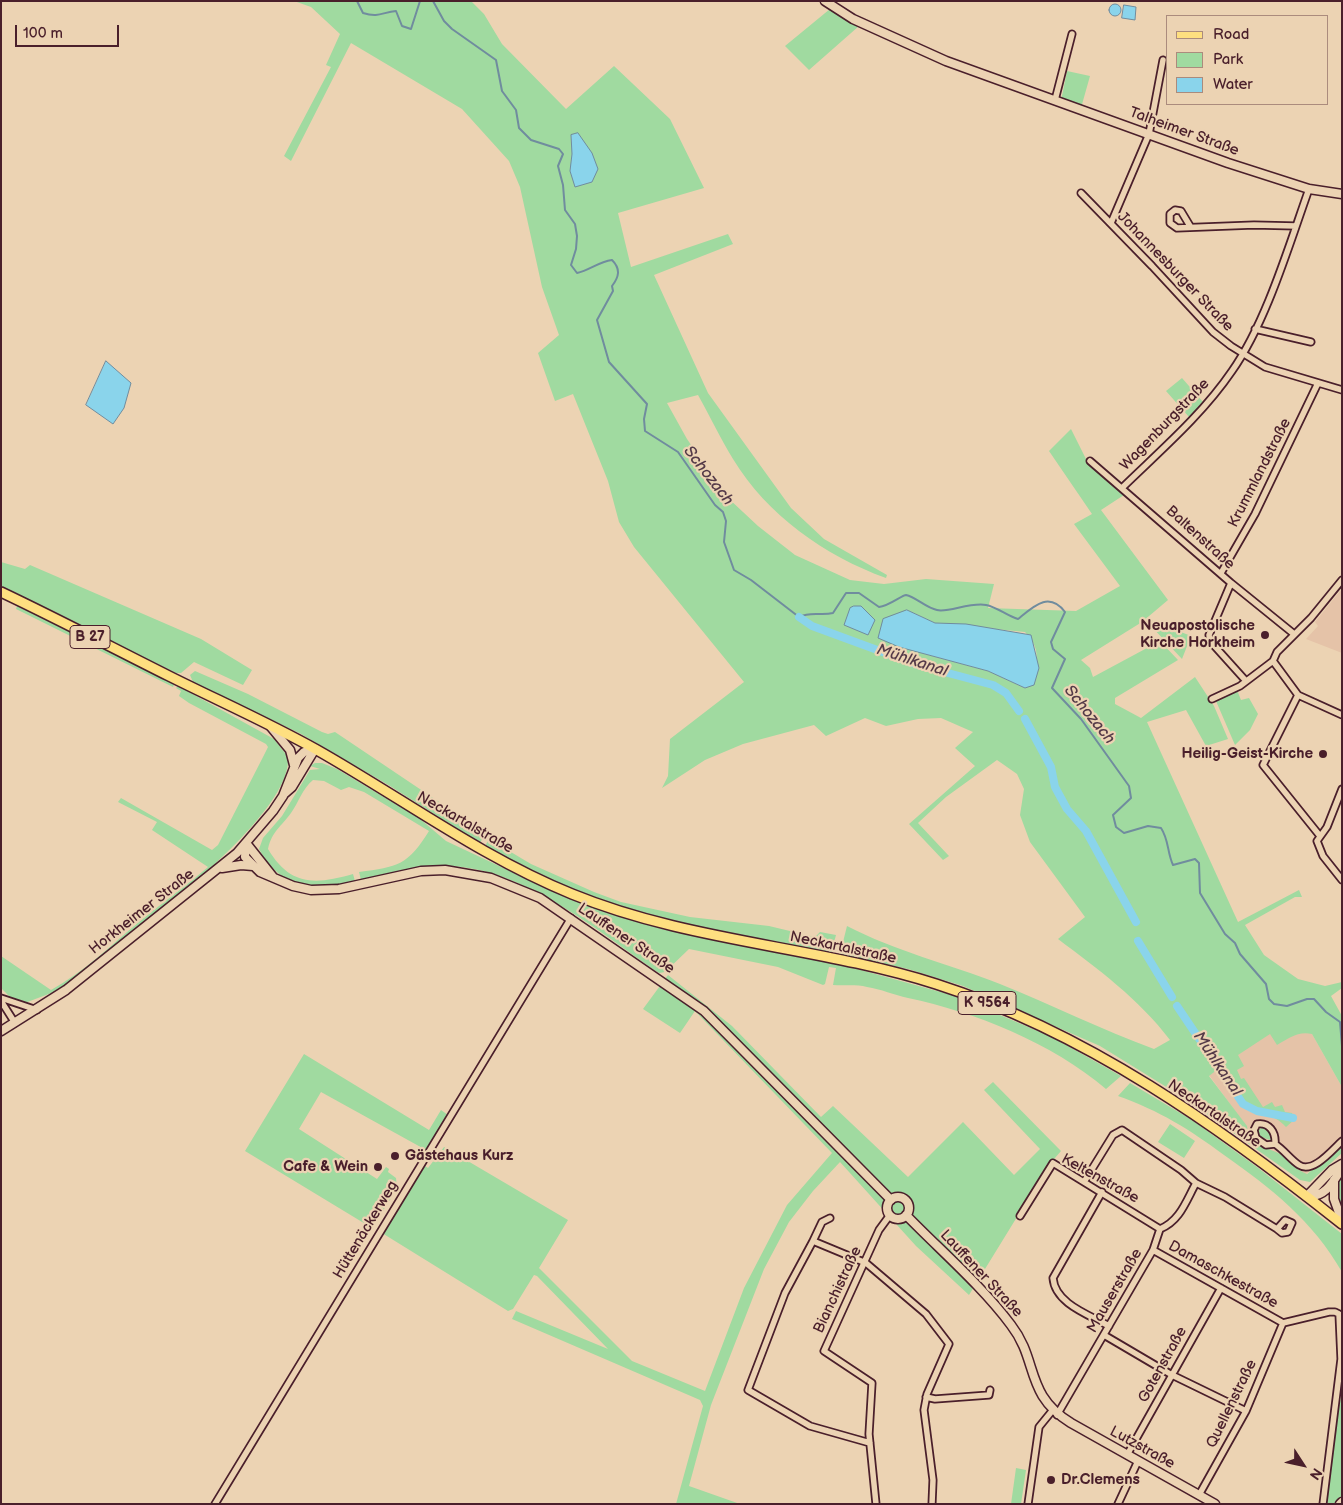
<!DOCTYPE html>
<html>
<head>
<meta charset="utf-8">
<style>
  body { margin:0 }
  #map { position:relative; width:1343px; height:1505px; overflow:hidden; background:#ecd3b3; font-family:"Balsamiq Sans",sans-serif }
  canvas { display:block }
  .frame { position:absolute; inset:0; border:2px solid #4a1f2b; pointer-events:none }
  .legend { position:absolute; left:1166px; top:15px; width:162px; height:90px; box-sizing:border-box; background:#ecd3b3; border:1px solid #ab8b7d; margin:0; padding:6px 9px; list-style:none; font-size:15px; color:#4a1f2b }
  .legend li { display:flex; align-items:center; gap:10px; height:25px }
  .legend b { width:25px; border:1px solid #ab8b7d }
  .north { position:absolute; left:1278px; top:1440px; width:50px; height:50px; -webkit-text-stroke:4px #ecd3b3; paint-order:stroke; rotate:125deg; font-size:14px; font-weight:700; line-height:20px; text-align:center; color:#4a1f2b }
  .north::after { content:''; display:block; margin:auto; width:18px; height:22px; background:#4a1f2b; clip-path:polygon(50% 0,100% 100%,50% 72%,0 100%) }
  .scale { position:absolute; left:15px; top:25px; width:104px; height:22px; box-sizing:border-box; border:2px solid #4a1f2b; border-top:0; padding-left:6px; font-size:15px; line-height:18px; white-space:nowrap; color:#4a1f2b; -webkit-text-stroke:4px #ecd3b3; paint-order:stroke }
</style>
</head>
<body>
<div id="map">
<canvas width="1343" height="1505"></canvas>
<div class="frame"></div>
<ul class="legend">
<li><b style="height:6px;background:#fedf80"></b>Road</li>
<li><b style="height:14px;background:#a0daa0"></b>Park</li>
<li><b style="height:14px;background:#8ad4eb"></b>Water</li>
</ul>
<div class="north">N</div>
<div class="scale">100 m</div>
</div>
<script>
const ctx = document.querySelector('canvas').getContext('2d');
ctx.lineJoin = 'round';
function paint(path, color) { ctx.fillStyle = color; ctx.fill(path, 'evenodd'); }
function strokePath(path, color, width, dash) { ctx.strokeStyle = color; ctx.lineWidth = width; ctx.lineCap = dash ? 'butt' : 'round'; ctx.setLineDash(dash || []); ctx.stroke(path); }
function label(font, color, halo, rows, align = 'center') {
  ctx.font = font + ' "Balsamiq Sans",sans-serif'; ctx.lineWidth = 4.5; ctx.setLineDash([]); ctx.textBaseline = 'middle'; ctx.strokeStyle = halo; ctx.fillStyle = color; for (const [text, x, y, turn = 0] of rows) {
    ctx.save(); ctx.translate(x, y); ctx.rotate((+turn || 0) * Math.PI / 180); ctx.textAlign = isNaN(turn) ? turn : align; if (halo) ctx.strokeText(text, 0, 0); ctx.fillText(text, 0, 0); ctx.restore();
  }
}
paint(new Path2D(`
  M1340 591 1342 592V653L1306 639 1318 626 1315 622Z
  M1290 1017 1312 1034 1342 1087V1145L1306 1174 1299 1171 1280 1154 1268 1151 1249 1141 1246 1126 1209 1075Z`), '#e5c3a8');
paint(new Path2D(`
  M294 1H471L484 14 502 44 566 109 614 66 670 119 704 188 618 213 631 267 728 234 733 244 654 275 708 393 791 508 824 539 887 575 886 578C825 556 767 515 733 459 720 438 710 416 698 395L667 403 687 439 728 498 758 526 795 555 850 580 884 584 926 579 994 584 988 608 1076 611 1120 586 1074 524 1092 514 1049 451 1071 429 1086 459 1124 495 1101 510 1168 600 1142 622 1081 660 1090 668 1093 677 1160 641 1178 660 1115 698V704L1141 718 1195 677 1214 706 1228 739 1206 746 1186 710 1147 722 1238 922 1299 890 1302 897H1295L1245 925 1264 955 1298 979 1325 986 1342 982V988L1331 996 1342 1016V1087L1312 1034C1298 1031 1289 1038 1277 1045L1270 1034 1238 1055 1244 1066 1237 1070 1241 1079 1244 1078 1263 1107 1272 1102 1275 1107 1282 1105 1285 1112 1292 1113 1294 1120 1286 1127C1272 1111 1257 1117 1244 1105 1233 1096 1226 1080 1218 1069L1209 1076 1247 1126 1249 1141C1259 1147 1272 1149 1282 1155 1291 1161 1296 1170 1307 1174L1342 1145V1153L1310 1182 1300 1180 1181 1096 1100 1046 963 986 908 969 840 954 847 926C895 951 949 964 1000 984 1052 1005 1102 1030 1154 1049L1170 1040C1139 999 1098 969 1058 939L1085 917 1030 842 1020 815 1024 789 1017 774 997 760 946 797 918 823 949 856 943 860 909 824 975 766 955 748 973 732 941 718 918 719 886 726 865 718 826 736 814 725 743 744 705 760 662 788 668 776 670 739 744 682 634 547 619 522 608 481 573 394 555 401 538 353 559 335 542 287 520 187 509 161 462 109 351 43 291 161 284 156 331 67 326 65 340 34 311 7ZM571 135 583 185C567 174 571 173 572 155 573 149 571 142 571 135ZM907 610 935 623 1025 632C1045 653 1035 666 1025 688L988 671 899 647Z
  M830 9 859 26 809 70 785 46Z
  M1067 71 1090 76 1081 108 1061 101Z
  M1182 378 1203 402 1189 417 1166 391Z
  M1 562 25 569 30 565 201 639 252 670 243 685 194 662 181 673H176L1 588Z
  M17 606 171 682 174 685 173 687 16 609Z
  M1151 620 1191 636 1182 659 1150 625Z
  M195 671 248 694 322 732 328 734 335 732 454 812 451 816 484 836 480 843 390 786 301 734 193 682 190 675Z
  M178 686 274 739 285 753 287 752C304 812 115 946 70 982L54 992 22 1004 23 1001 11 998 1 988V956L51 990C84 972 111 945 139 922 162 903 186 886 208 867L152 830 157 822 118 802 121 798 212 850 218 845 262 759 268 747 266 744 189 703 179 696 181 691 176 688Z
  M1237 690 1241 700 1249 698 1258 714 1250 730 1235 745 1216 701Z
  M315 763H322L337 769 419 818 446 841 563 896 662 929 850 967 955 996 1052 1037 1121 1076 1106 1089C1052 1043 975 1012 908 998 894 995 881 989 867 987 856 984 844 986 833 985L836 968 829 967 825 984 823 985 778 967 689 949 665 972 659 973C597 931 519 863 440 866 414 867 386 874 361 880L359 872C398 867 408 865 429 831L364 792 349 787 341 790 324 781 313 780C302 789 299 802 291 813 281 827 272 831 268 849 290 886 315 885 353 874L355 881C314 891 280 889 259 849L263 838 282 816 310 770 320 769 310 766Z
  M489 839 531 864 594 892 621 902 690 917 769 926 815 937 820 932 836 935 831 954C708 930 596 911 485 846Z
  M668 975 732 1026 821 1117 833 1106 908 1177 963 1122 1014 1175 1040 1149 984 1090 993 1082 1061 1151 1049 1165 969 1295 916 1246 840 1162 813 1191 789 1222 764 1269 711 1405 689 1486 740 1504H676L703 1406 700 1400 512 1319 516 1311 608 1349 537 1276 534 1275 513 1309 508 1311 382 1233 422 1164 428 1168 444 1147 568 1220 539 1268 632 1361 705 1391 744 1288 787 1205 832 1153 695 1011 680 1033 643 1009Z
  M304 1054 429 1130 441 1110 448 1115 426 1150 321 1092 299 1129 377 1179 386 1167 389 1169 388 1172 396 1178 397 1189 372 1228 245 1151Z
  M1130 1083 1192 1120 1257 1167 1342 1234V1272C1313 1221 1271 1188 1224 1155 1189 1129 1160 1111 1118 1096Z
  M1170 1124 1195 1141 1184 1158 1158 1142Z
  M1262 1127 1273 1136V1141L1258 1136 1257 1131Z
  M1342 1172V1206C1336 1194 1336 1184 1342 1172Z
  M1342 1390V1504H1323Z
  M1016 1468 1026 1470 1021 1504H1011Z`), '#a0daa0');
const water = new Path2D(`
  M1109 10a6 6 0 1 1 12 0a6 6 0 1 1-12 0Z
  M1124 5 1136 7 1135 20 1122 18Z
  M578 133 592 153 598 169 592 182 575 187 570 171 572 154 571 135Z
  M106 361 131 383 124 408 113 424 86 405Z
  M854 606H861L875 620 868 635 844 625 850 608Z
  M907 610 935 623 966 624 1031 635 1039 668 1034 685 1025 688 988 671 899 647 878 638 883 619Z`);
paint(water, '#8ad4eb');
strokePath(water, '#708c9e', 1);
strokePath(new Path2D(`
  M357 1 363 13C379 18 383 12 396 11L402 26 411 29 420 1
  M433 1 444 21 452 29 496 60 502 91 516 110 519 128 531 140 559 149 563 154 558 166 563 185 565 210 575 224 577 236 576 249 571 265 577 273C590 270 598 262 612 260 621 269 619 277 612 286L613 291 597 320 609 362 647 404 644 419 645 431 678 452 715 505 723 512 726 521 724 542 734 570 751 580 799 617C811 611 821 616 833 613L846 593H859L879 607C889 606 902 595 906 595 916 597 926 608 937 610 948 613 970 602 986 605 997 607 1007 616 1018 619 1034 606 1049 591 1065 612L1051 642 1053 649 1065 659 1052 688 1081 719 1129 786 1131 798 1113 815 1116 827 1124 833 1148 826 1161 828C1169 840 1167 852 1173 865L1195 859 1199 863 1200 893 1225 934 1235 943 1240 954 1266 984 1269 999 1274 1004 1287 1006 1307 999H1314L1326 1012 1340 1022 1342 1046`), '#708c9e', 2);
strokePath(new Path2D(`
  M799 617 812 626 918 665 993 685 1006 693 1019 711
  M1025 719 1051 767 1055 787 1067 809 1086 831 1136 922
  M1138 941 1172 997
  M1177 1006 1243 1104 1257 1111 1293 1118`), '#8ad4eb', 8);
const street = new Path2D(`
  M1055 100 1072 34
  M1081 193 1152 266 1213 332 1231 346 1265 367 1342 390
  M1111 223 1149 134 1163 60
  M1190 226 1181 211 1175 210 1170 214V223L1177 228 1254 225 1296 226
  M1255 329 1311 342
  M1090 461 1231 583 1294 634
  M1123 487C1161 450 1202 415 1232 371 1266 323 1289 245 1309 189
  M1221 573 1255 514 1318 383
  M1231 583 1209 635 1210 641 1246 681
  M1273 661 1298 695 1342 715
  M1298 695 1263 765 1320 836
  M1212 699 1240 686 1273 661 1277 652 1311 618 1342 580
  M1342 789 1327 827 1317 841 1323 856 1342 880
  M1 998 37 1010
  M1 1001 15 1023
  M1275 1144C1276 1132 1269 1122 1257 1124L1254 1130 1256 1138 1266 1145 1275 1144C1284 1150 1291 1160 1299 1165 1313 1174 1332 1150 1342 1141
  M1084 1182 1113 1135 1122 1130 1181 1170 1196 1183 1225 1197 1277 1229 1285 1220 1292 1223 1288 1232 1282 1233 1277 1229
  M1102 1192 1053 1278C1055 1304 1090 1315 1109 1326
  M1020 1216 1053 1163 1160 1229
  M813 1241 822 1222 830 1218
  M1153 1250 1283 1323 1329 1312H1335L1339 1314 1341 1359 1323 1504
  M1104 1335 1172 1375 1246 1411
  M926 1397 935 1399 989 1395 990 1390
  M1057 1415 1153 1250 1160 1229C1180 1221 1186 1201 1196 1183
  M870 1443 810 1426 748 1390 785 1293 813 1241 866 1263 926 1314 949 1344 927 1394 924 1410 933 1480 932 1504
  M1127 1455 1221 1288
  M1199 1495 1246 1411 1283 1323
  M215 1504 571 918
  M876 1504 869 1434 872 1383 824 1351 879 1230 890 1215
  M1028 1504 1039 1427 1052 1411
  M1118 1504 1138 1461`);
const secondary = new Path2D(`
  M825 1 853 19 946 61 1228 163 1309 189 1342 194
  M271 727 290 750 294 765
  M284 794 292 787 315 749
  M246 843 245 857 260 872 293 886 311 890 339 889 421 871 445 870 491 878 540 898 704 1011 891 1200
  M246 843 273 877
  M222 868 241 865 253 866
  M1 1031 66 990 237 853 273 811 283 796 298 758 304 752 315 749
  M1334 1180V1199L1342 1221
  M1307 1196C1325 1198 1333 1182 1342 1168
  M1307 1196 1332 1170 1342 1164
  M887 1208a11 11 0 1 1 22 0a11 11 0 1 1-22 0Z
  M906 1215C941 1251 981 1285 1011 1325 1039 1361 1024 1394 1071 1423L1215 1504
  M1340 1504 1342 1502`);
const primary = new Path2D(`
  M1 592C58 619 113 648 169 676 219 701 269 723 317 750 402 798 481 857 572 894 689 942 816 946 936 984 1086 1032 1220 1127 1342 1224`);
strokePath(street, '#4a1f2b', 9);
strokePath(secondary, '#4a1f2b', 11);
strokePath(primary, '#4a1f2b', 12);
strokePath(street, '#ecd3b3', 5.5);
strokePath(secondary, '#ecd3b3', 8);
strokePath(primary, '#fedf80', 9);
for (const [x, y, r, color] of [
  [1265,635,5,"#4a1f2b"],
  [1323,754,5,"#4a1f2b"],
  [395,1156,5,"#4a1f2b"],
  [378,1167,5,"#4a1f2b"],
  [1051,1480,5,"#4a1f2b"]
]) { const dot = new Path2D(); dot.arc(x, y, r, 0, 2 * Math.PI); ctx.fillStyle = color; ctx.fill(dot); strokePath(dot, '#ecd3b3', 2); }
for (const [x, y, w] of [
  [90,637,40],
  [987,1003,58]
]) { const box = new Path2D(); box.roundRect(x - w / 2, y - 11.5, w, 23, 4); ctx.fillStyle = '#ecd3b3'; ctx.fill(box); strokePath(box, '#4a1f2b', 1); }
label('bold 14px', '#4a1f2b', null, [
  ["B 27",90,637],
  ["K 9564",987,1003]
]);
label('15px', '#4a1f2b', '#ecd3b3', [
  ["Talheimer Straße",1184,132,20],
  ["Johannesburger Straße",1175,272,46],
  ["Wagenburgstraße",1165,425,-46],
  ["Krummlandstraße",1260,473,-63],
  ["Baltenstraße",1200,538,42],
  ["Neckartalstraße",465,823,30],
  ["Horkheimer Straße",142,912,-38],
  ["Lauffener Straße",626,939,34],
  ["Neckartalstraße",843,948,12],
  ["Neckartalstraße",1214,1114,34],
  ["Keltenstraße",1100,1179,29],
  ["Hüttenäckerweg",366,1230,-59],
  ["Lauffener Straße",981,1274,47],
  ["Damaschkestraße",1223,1275,29],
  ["Bianchistraße",838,1290,-65],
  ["Mauserstraße",1115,1291,-60],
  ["Gotenstraße",1163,1365,-61],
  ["Quellenstraße",1232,1404,-64],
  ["Lutzstraße",1142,1448,29]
]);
label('bold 15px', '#4a1f2b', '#ecd3b3', [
  ["Neuapostolische",1255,626],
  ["Kirche Horkheim",1255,643],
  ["Heilig-Geist-Kirche",1313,754],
  ["Gästehaus Kurz",405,1156,"left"],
  ["Cafe & Wein",368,1167],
  ["Dr.Clemens",1061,1480,"left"]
], 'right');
label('italic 16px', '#543a48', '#ecd3b3', [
  ["Schozach",708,476,52],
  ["Mühlkanal",912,661,18],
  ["Schozach",1089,715,51],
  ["Mühlkanal",1217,1064,56]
]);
</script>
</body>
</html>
